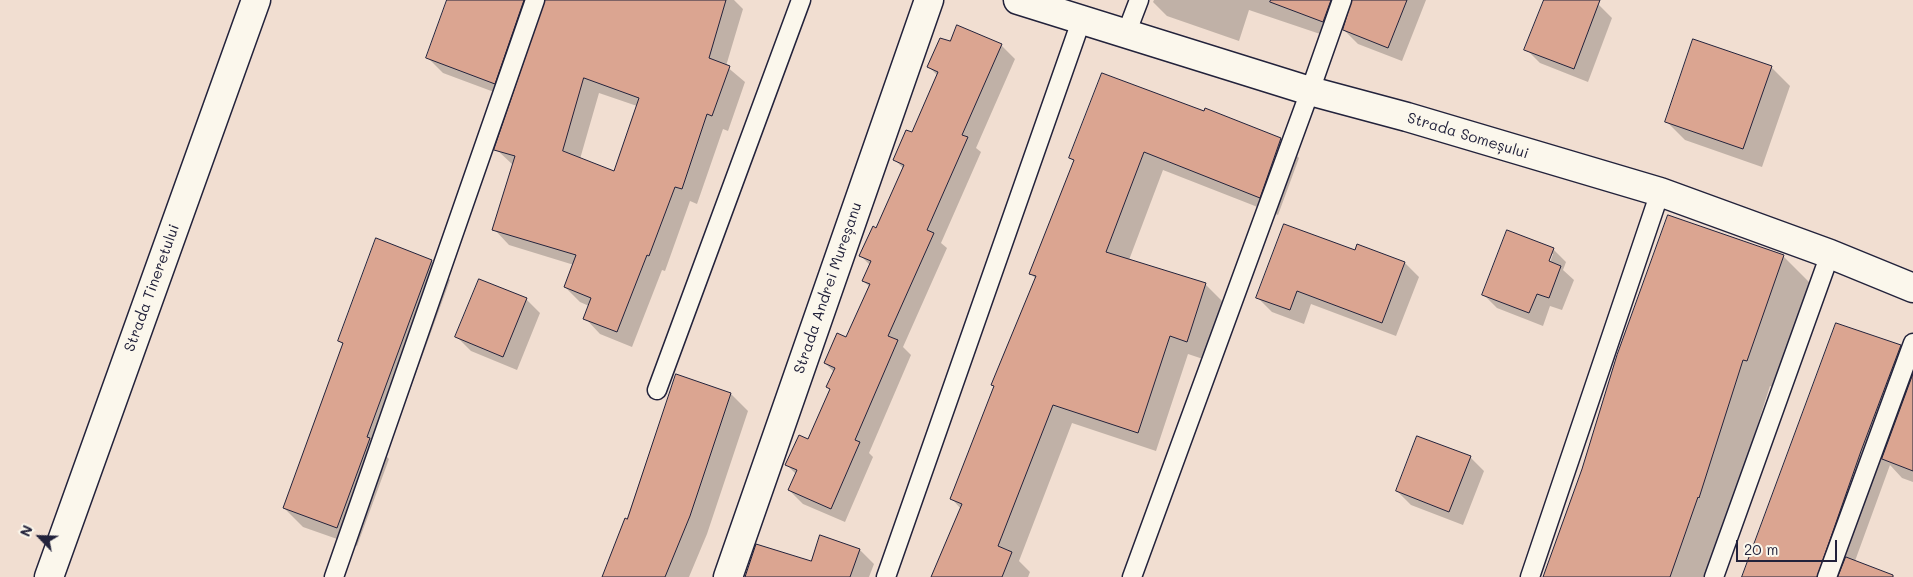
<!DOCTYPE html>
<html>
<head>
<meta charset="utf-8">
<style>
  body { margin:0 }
  #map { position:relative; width:1913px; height:577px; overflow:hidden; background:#f1ded1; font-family:Mali,sans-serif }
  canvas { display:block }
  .north { position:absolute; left:15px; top:512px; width:50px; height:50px; -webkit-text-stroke:4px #fbf7ec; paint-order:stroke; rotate:294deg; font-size:14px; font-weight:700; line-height:20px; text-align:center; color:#22223b }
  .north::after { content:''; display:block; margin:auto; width:18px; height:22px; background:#22223b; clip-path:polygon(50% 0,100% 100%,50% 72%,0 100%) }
  .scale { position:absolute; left:1736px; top:540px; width:101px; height:22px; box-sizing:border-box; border:2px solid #22223b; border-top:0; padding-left:6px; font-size:15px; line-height:18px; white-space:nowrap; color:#22223b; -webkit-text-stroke:4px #fbf7ec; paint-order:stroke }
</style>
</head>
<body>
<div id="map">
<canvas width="1913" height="577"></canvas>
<div class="north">N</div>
<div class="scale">20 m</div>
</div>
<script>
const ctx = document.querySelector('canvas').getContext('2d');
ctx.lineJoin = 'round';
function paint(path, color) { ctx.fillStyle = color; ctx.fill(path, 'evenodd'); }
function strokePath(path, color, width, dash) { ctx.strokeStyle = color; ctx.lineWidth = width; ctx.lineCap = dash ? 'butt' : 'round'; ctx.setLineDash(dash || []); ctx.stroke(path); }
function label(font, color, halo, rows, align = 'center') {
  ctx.font = font + ' Mali,sans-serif'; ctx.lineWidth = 4.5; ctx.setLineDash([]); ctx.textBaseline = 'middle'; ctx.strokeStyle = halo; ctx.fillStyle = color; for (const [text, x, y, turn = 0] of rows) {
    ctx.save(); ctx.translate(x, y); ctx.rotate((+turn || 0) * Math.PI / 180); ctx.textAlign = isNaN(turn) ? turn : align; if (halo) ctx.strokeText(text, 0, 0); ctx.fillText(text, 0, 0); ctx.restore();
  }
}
paint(new Path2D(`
  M449 0H734L743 9 726 66 745 82 728 131 723 129 697 204 690 201 665 271 662 270 632 347 600 334 585 318 589 306 580 302 565 287 574 265 509 245 494 229 513 165 496 149 545 5 540 12 510 98 443 73 427 57ZM599 93 637 106 615 172 580 159Z
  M1154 0H1426L1402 61 1358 44 1344 30 1353 4 1349 6 1326 36 1249 10 1239 41 1167 16 1153 2Z
  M1545 0H1589L1598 4 1612 18 1588 82 1540 63 1526 49Z
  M950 43 1001 45 1015 59 976 148 981 152 941 243 947 248 903 347 911 355 869 453 873 457 845 522 803 504 789 490 796 474 787 465 809 441 831 390 828 387 834 372 825 363 847 339 870 287 863 281 870 265 861 256 877 230 904 169 895 160 912 134 938 76 929 67Z
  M1771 67 1790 86 1762 167 1685 140 1666 121Z
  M1206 110 1281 139 1299 158 1278 215 1163 170 1129 260 1205 284 1224 303 1206 360 1188 354 1156 451 1072 423 1019 561 1030 572 1028 577H932L961 509 952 499 995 387 993 385 1036 279 1031 274 1075 162 1071 158 1205 113Z
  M1553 249 1566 262 1563 270 1574 280 1562 310 1550 306 1543 326 1497 308 1484 295ZM1550 254H1553L1548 268 1546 267Z
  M1356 252 1405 263 1419 277 1396 336 1311 304 1304 324 1272 312 1258 298Z
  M1783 256 1810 283 1773 387 1770 386 1726 523H1724L1705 577H1545Z
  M431 261 450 280 386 456 389 459 357 546 303 527 284 508 344 345 339 341Z
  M526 299 540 313 517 370 471 351 457 337Z
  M1900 346 1913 358V482L1902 478 1890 465 1855 561 1894 577H1744Z
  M731 394 748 411 707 534 689 577H604L628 521Z
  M1470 457 1484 471 1463 525 1411 505 1397 491Z
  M821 537 860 550 874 564 869 577H745L757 545 812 562Z`), '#0003');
const building = new Path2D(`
  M447 0H524L495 84 426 58Z
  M545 0H726L709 58 730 66 712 116 707 114 682 189 675 187 649 256 647 255 617 332 583 319 591 298 564 287 576 255 492 230 515 156 494 150ZM584 78 639 98 614 171 563 151Z
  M1271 0H1331L1323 22 1270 2Z
  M1352 0H1407L1388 48 1343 30Z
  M1544 0H1600L1574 69 1524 50Z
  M957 25 1002 44 962 135 968 137 927 230 934 233 888 336 898 340 855 440 860 442 831 509 788 490 797 470 785 465 799 435 808 439 830 389 826 387 835 368 824 363 837 333 846 337 870 284 862 281 871 261 859 256 873 226 876 228 904 165 893 160 906 130 912 132 938 72 927 67 940 38 950 41Z
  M1693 39 1772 66 1743 149 1665 122Z
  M1102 73 1204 111 1205 108 1281 138 1260 198 1144 152 1106 252 1206 283 1187 342 1170 336 1138 433 1053 405 998 546 1012 552 1002 577H931L962 504 950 499 994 386 991 385 1036 276 1029 274 1074 160 1069 158Z
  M1668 215 1784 255 1747 361 1743 360 1699 498 1698 497 1670 577H1543L1582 469 1617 355Z
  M1284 224 1355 250 1357 244 1405 262 1382 323 1297 291 1290 310 1256 298Z
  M1507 230 1554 248 1549 261 1561 266 1549 298 1537 294 1529 313 1482 295Z
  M376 238 432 260 367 437 370 438 337 528 283 508 343 343 338 341Z
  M479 279 527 298 503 357 455 337Z
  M1836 323 1901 345 1861 451 1817 577H1742Z
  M676 374 731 393 690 516 665 577H602L625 518 627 519Z
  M1913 374V471L1882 459Z
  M1417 436 1471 456 1449 512 1396 491Z
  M820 535 860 549 850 577H745L756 544 811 561Z
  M1846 557 1893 575V577H1838Z`);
paint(building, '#dba591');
strokePath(building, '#22223b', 1);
const service = new Path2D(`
  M1126 34 1139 0
  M657 390 801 0
  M334 577 535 0
  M886 577 1081 21
  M1132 577 1310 91 1342 0
  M1530 577 1660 192
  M1714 577 1830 254
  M1827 577 1913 343`);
const minor = new Path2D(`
  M1018 0 1310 91 1407 117 1660 192 1830 254 1913 288
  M49 577 256 0
  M728 577 929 0`);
strokePath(service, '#22223b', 21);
strokePath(minor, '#22223b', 31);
strokePath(service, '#fbf7ec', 18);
strokePath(minor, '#fbf7ec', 28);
label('15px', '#22223b', '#fbf7ec', [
  ["Strada Someșului",1468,136,17],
  ["Strada Tineretului",152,288,-70],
  ["Strada Andrei Mureșanu",828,288,-71]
]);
</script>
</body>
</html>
